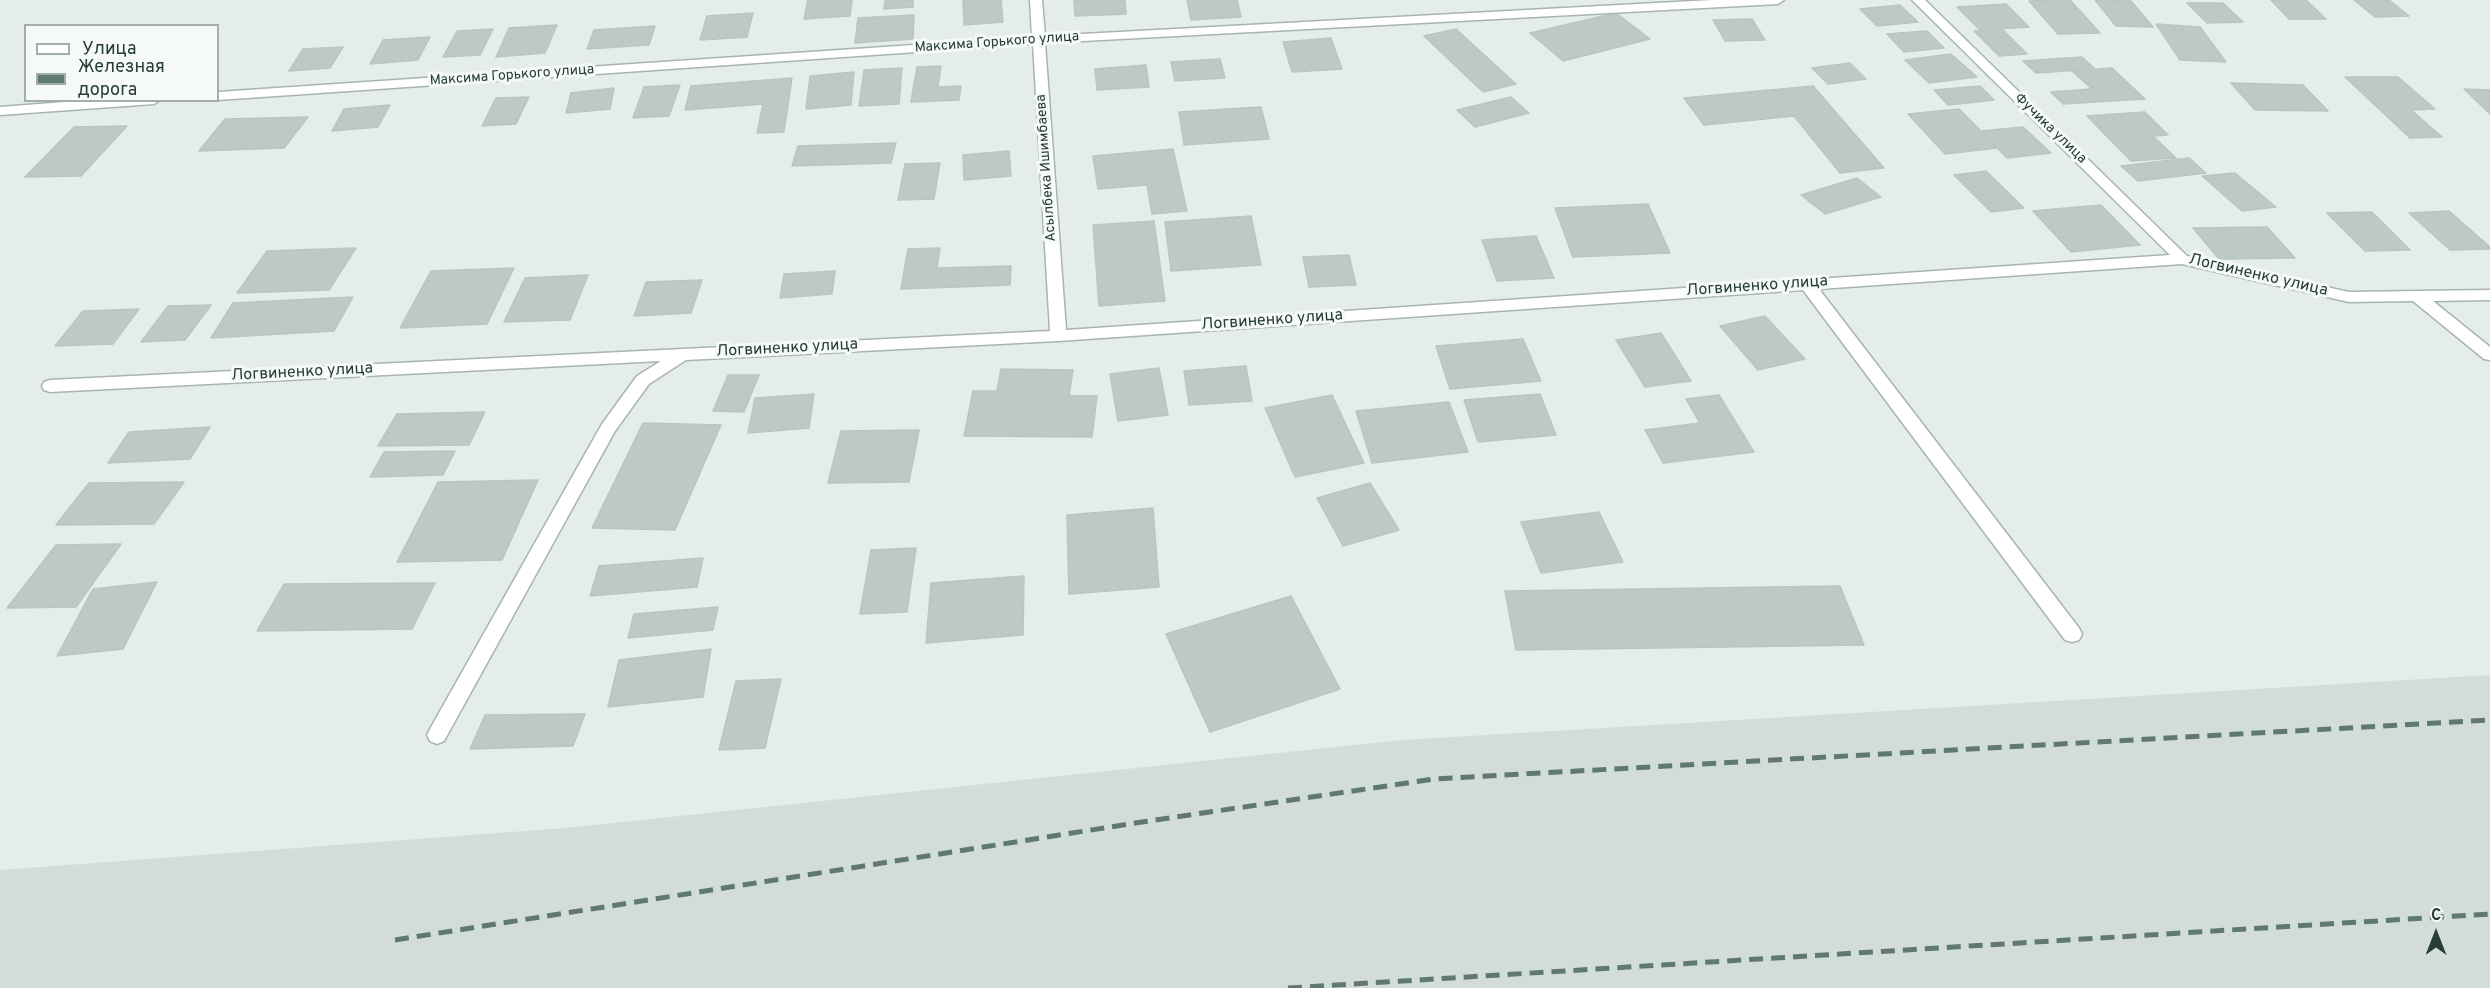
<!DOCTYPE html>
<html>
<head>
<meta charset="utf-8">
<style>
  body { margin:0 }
  #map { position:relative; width:2490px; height:988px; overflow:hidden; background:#e5ede8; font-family:Overpass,sans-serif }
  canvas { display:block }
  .legend { position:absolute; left:24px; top:24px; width:195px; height:78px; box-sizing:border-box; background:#f5f9f7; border:2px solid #a2aea9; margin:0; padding:8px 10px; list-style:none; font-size:18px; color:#253d34 }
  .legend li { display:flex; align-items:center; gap:12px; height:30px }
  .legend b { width:30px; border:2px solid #a2aea9 }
  .north { position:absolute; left:2406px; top:904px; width:60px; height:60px; -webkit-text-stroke:4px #f5f9f7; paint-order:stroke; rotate:0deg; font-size:16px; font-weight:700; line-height:24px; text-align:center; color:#253d34 }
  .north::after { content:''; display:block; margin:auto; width:21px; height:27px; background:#253d34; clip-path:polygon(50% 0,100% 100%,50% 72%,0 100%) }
</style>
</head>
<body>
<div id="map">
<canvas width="2490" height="988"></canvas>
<ul class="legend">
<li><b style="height:8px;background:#fff"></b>Улица</li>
<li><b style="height:8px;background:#60796f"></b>Железная дорога</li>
</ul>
<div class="north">С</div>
</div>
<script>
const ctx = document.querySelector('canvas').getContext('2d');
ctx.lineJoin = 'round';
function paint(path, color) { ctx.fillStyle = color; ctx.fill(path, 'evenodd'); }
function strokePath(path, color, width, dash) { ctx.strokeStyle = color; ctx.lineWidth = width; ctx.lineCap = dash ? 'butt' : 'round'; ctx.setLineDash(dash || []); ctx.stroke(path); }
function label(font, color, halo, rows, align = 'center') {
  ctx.font = font + ' Overpass,sans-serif'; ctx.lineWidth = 6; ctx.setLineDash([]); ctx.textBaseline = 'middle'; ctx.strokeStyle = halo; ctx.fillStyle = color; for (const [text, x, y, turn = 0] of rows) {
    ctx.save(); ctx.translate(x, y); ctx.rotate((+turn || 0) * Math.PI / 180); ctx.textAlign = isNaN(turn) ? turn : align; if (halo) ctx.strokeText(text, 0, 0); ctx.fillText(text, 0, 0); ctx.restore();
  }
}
paint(new Path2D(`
  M2490 675V988H0V870L565 828 1402 740Z`), '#d3ddd7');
const building = new Path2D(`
  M808 0H852L850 16 804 19Z
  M885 0H913V7L884 9Z
  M963 0H1001L1003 22 964 25Z
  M1074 0H1125L1126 14 1075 16Z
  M1187 0H1237L1241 17 1191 20Z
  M2070 0 2100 33 2058 34 2029 1Z
  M2095 0 2131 1 2153 27 2116 26Z
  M2271 0H2306L2326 19H2289Z
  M2354 0H2389L2409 16 2375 17Z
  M2187 3H2223L2243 22 2207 23Z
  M2006 4 2029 27 1980 30 1957 7Z
  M1900 5 1918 22 1877 26 1860 9Z
  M753 13 747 37 700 40 707 16Z
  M1616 13 1650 39 1563 61 1530 33Z
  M914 15 913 39 855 43 858 18Z
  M1752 19 1765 40 1725 41 1713 20Z
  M2156 24 2200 27 2226 62 2180 60Z
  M557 25 545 53 496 57 509 28Z
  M655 26 649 45 587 49 594 30Z
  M493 29 480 55 443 57 457 31Z
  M1456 29 1516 84 1483 92 1424 36Z
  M2002 29 2027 54 1999 56 1974 31Z
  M1927 31 1944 48 1904 52 1887 34Z
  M430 37 418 60 370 64 383 40Z
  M1331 38 1342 69 1292 72 1283 42Z
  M343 47 330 68 289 71 303 49Z
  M1951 54 1977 77 1929 83 1905 60Z
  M2082 57 2095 69 2036 73 2023 61Z
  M1220 59 1225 78 1175 81 1171 62Z
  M1850 63 1866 79 1828 84 1812 68Z
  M1146 65 1149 87 1097 90 1095 69Z
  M941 66 938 87 961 86 959 100 911 102 917 67Z
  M902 68 899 104 859 106 864 70Z
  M2112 68 2145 99 2063 104 2051 92 2092 89 2072 71Z
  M854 72 851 105 806 109 810 76Z
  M2345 77H2398L2435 109 2411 110 2442 137 2410 138Z
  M792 78 784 132 757 133 763 104 685 110 691 86Z
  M2231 83 2303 85 2328 111 2255 110Z
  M680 85 669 116 633 118 644 87Z
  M1813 86 1884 168 1840 173 1794 116 1704 125 1684 98Z
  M1980 86 1994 100 1948 105 1934 90Z
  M614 88 610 109 566 113 571 93Z
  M2464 89 2490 90V114Z
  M529 97 516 124 482 126 496 98Z
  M1511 97 1529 113 1475 127 1457 110Z
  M390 105 378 127 332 131 344 109Z
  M1261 107 1269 139 1184 145 1179 112Z
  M1959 109 1981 131 1997 148 1945 154 1908 114Z
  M2145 112 2168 135 2153 136 2176 158 2131 161 2087 116Z
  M308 117 284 148 199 151 225 119Z
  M127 126 81 176 25 177 74 127Z
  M2023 127 2051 153 2007 158 1981 131Z
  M896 143 891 163 792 166 798 146Z
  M1173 149 1187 211 1152 214 1147 185 1098 189 1093 156Z
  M1009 151 1011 176 964 180 963 155Z
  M2189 158 2206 173 2138 181 2121 166Z
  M940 163 934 199 898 200 905 164Z
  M1986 171 2024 208 1991 212 1954 175Z
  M2235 173 2276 207 2242 211 2202 176Z
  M1857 178 1881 197 1825 214 1801 195Z
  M1648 204 1670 253 1573 257 1555 208Z
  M2101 205 2140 245 2071 252 2033 211Z
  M2449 211 2490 247V249L2450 250 2409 213Z
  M2372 212 2410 250 2365 251 2327 213Z
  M1251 216 1261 265 1171 271 1165 222Z
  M1154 221 1165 301 1099 306 1093 225Z
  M2267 227 2295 258 2219 259 2193 228Z
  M1536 236 1554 278 1497 281 1482 240Z
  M356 248 329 290 237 293 267 251Z
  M940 248 937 268 1011 266 1010 285 901 289 908 249Z
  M1349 255 1356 285 1309 287 1303 257Z
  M514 268 487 324 400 328 431 271Z
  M835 271 832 294 780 298 784 274Z
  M588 275 570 320 504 322 525 278Z
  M702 280 691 313 634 316 646 282Z
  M353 297 334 331 211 338 233 303Z
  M211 305 185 340 141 342 168 306Z
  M139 309 113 344 55 346 83 311Z
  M1765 316 1805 359 1758 370 1720 326Z
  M1661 333 1691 381 1645 387 1616 340Z
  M1523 339 1541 381 1450 389 1436 346Z
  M1246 366 1252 401 1189 405 1184 371Z
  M1159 368 1168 415 1118 421 1110 374Z
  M1001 369 1073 370 1069 396H1097L1092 437 964 436 973 391H997Z
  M728 375H759L744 412 713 411Z
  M814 394 809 428 748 433 755 398Z
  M1540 394 1556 435 1478 442 1464 400Z
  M1332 395 1364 463 1295 477 1265 408Z
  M1719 395 1754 452 1663 463 1645 430 1700 423 1686 399Z
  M1449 402 1468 452 1372 463 1356 411Z
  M485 412 469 445 378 446 397 414Z
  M643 423 721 425 675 530 592 528Z
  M210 427 190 459 108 463 129 432Z
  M919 430 909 482 828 483 841 431Z
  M455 451 443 475 370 477 384 452Z
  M538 480 502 560 397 562 438 482Z
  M184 482 154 524 56 525 89 483Z
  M1370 483 1399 530 1343 546 1317 498Z
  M1153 508 1159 587 1069 594 1067 515Z
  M1599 512 1623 562 1541 573 1521 522Z
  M121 544 76 607 7 608 56 545Z
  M916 548 907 612 860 614 871 550Z
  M703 558 697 587 590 596 599 566Z
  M1024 576 1023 635 926 643 931 583Z
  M157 582 123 649 57 656 93 589Z
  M435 583 412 629 257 631 284 584Z
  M1840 586 1864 645 1516 650 1505 591Z
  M1291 596 1340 689 1210 732 1166 634Z
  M718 607 713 630 628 638 634 614Z
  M711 649 703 697 608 707 619 660Z
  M781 679 765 748 719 750 736 681Z
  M585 714 573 746 470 749 485 715Z`);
paint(building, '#bdcac4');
strokePath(building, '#b8c6be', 1.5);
const minor = new Path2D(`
  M1030 0H1042L1045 36 1712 0H1784L1778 4 1045 43 1066 330 2170 255 1912 0H1925L2187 256 2349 292 2490 290V300L2433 301 2490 347V360L2484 359 2413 301 2349 302 2182 264 1819 289 2079 628 2082 634 2079 640 2072 642 2065 640 1803 290 1058 341 686 360 649 384 615 431 444 741 437 744 430 741 427 735 430 729 602 424 637 376 661 361 50 392 44 390 42 386 44 382 50 380 1050 331 1033 44 218 100V92L1032 37Z
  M91 100H160L154 104 0 115V107Z`);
strokePath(minor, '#a8b5ae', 3);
paint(minor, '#fff');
strokePath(new Path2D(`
  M395 940 1142 822 1434 779 2490 720
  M1288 988 2490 914`), '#60796f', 5, [14, 8]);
label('14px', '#253d34', '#f5f9f7', [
  ["Максима Горького улица",997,43,-4],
  ["Максима Горького улица",512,76,-4],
  ["Фучика улица",2050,129,44],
  ["Асылбека Ишимбаева",1047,168,-94]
]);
label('16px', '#253d34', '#f5f9f7', [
  ["Логвиненко улица",2258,276,13],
  ["Логвиненко улица",1757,287,-4],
  ["Логвиненко улица",1272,321,-4],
  ["Логвиненко улица",787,349,-3],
  ["Логвиненко улица",302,373,-3]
]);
</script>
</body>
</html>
